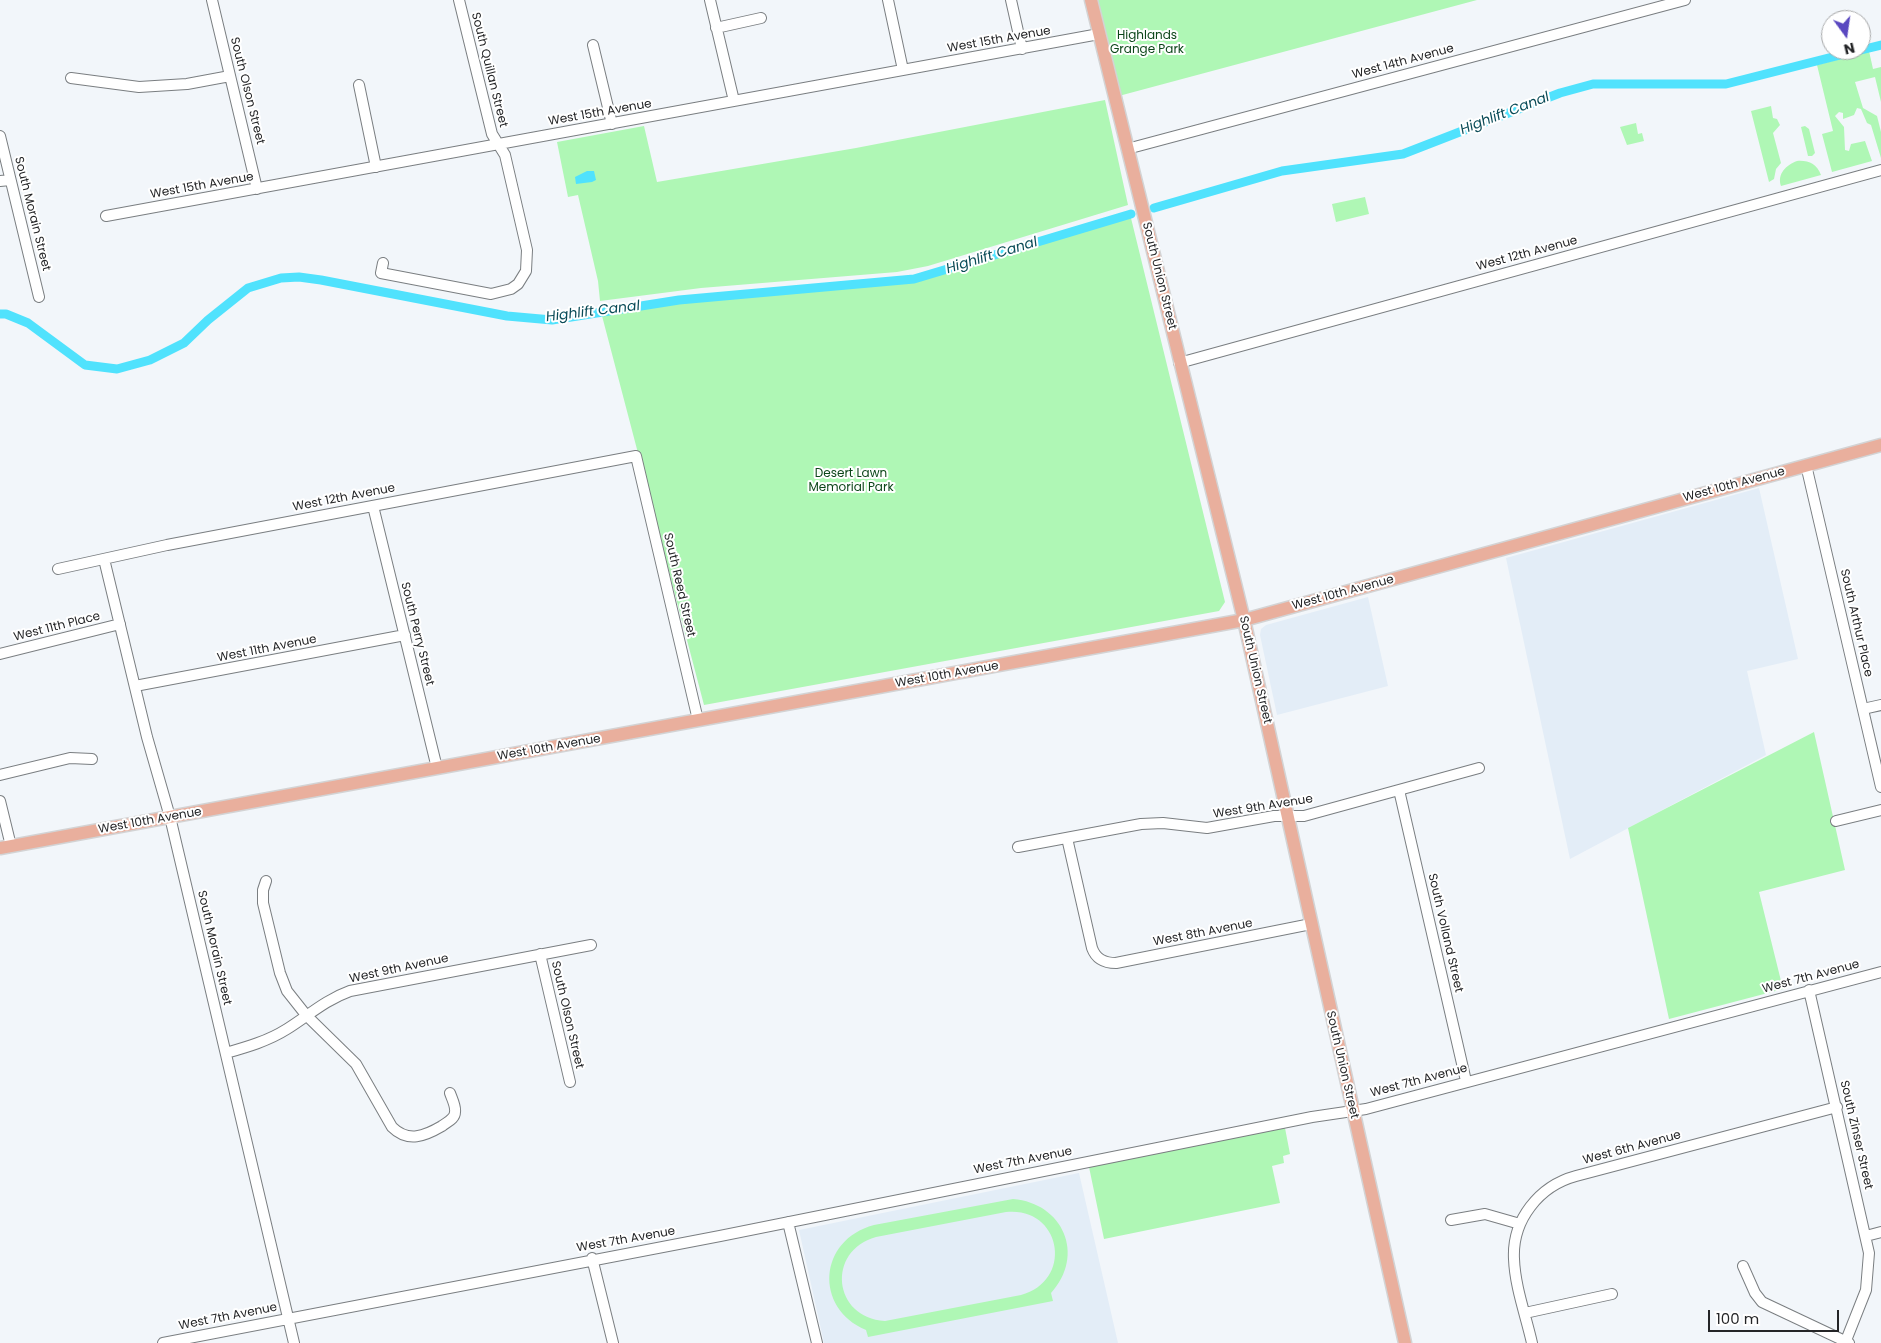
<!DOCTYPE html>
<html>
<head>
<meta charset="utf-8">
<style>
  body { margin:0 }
  #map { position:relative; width:1881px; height:1343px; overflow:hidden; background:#f2f6fa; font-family:Poppins,sans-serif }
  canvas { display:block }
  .north { position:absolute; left:1821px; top:10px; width:50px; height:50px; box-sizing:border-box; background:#fff; border:1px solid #a7a8a9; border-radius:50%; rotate:166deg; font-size:14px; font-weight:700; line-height:20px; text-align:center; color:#242527 }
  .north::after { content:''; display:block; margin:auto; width:18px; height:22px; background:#5a48c0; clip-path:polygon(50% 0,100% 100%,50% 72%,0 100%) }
  .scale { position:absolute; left:1708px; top:1310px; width:131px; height:22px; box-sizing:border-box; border:2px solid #242527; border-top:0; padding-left:6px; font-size:15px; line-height:18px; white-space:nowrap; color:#242527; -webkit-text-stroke:4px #fff; paint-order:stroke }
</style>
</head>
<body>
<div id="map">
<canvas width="1881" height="1343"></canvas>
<div class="north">N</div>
<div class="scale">100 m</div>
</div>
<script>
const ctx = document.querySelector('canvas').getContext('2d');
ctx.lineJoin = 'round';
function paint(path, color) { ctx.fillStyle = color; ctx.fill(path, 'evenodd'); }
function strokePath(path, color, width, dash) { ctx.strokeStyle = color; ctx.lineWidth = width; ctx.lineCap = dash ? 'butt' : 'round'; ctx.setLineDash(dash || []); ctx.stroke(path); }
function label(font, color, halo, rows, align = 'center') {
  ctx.font = font + ' Poppins,sans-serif'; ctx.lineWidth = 4; ctx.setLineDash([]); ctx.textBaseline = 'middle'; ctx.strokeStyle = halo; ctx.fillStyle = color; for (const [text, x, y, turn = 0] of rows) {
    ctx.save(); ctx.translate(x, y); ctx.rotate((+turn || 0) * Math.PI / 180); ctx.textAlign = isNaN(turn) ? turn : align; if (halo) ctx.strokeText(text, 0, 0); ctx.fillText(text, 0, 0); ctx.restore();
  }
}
paint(new Path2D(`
  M1759 488 1798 659 1747 671 1766 755 1570 859 1506 558Z
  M1368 597 1388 686 1277 715 1260 635 1261 629 1266 625Z
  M1079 1173 1118 1343H824L799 1230Z`), '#e3edf7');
paint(new Path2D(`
  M1091 0H1477L1115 97Z
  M1869 51 1873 69 1881 67V102L1875 77 1855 82 1863 108 1877 116 1881 132V158L1871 125 1867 123 1861 109 1857 108 1854 115 1843 119V113L1839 112 1835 116 1844 127 1845 150 1849 151 1851 144 1865 141 1872 161 1832 172 1822 134 1833 131 1817 65Z
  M1105 100 1128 205 928 266 897 272 701 288 600 301 598 281 578 195 568 197 557 142 644 126 657 182 856 148Z
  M1771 106 1773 118 1777 119 1780 125 1773 133 1781 163 1776 169 1774 179 1769 182 1751 111Z
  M1636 123 1638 134 1642 133 1644 141 1627 145 1620 127Z
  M1805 126 1809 129 1815 153 1812 156H1808L1801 127Z
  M1797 161C1808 160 1817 164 1821 175L1781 186C1777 174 1786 165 1797 161Z
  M1365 197 1369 214 1336 222 1332 204Z
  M1130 214 1225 602 1219 611 704 705 601 312 917 277Z
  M1814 732 1845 870 1759 892 1783 989 1669 1019 1628 828Z
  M1285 1128 1290 1154 1283 1156 1284 1163 1272 1166 1280 1203 1104 1239 1089 1167Z
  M1013 1199C1063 1203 1086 1255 1051 1293L1053 1301 868 1337 866 1330C814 1308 818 1240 874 1225ZM1006 1212C1061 1206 1075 1280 1021 1295L885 1321C833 1318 826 1251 876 1237Z`), '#aff7b5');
paint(new Path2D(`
  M587 171H594L596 180 592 182 576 184 575 177Z`), '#50e2fd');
strokePath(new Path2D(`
  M1861 50 1881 45
  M1154 208 1282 171 1403 154 1560 93 1593 84H1726L1860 50
  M0 314H6L28 323 85 365 117 369 150 360 184 343 208 320 248 288 281 278 299 277 321 280 507 316 552 320 679 300 914 279 1131 214`), '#50e2fd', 9);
const minor = new Path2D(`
  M212 0 257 189
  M710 0 734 101
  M888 0 903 70
  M1011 0 1022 49
  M716 28 761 18
  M593 45 612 124
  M71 78 139 87 187 84 230 76
  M359 85 376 167
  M0 136 39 297
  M1127 149 1685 0
  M0 181 10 180
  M106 216 1099 34
  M383 263 381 273 491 294 511 289 518 284 526 271 527 250 505 155 492 134 459 0
  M1179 363 1881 170
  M1806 465 1881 787
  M373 506 437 768
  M104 559 147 737 170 817 294 1343
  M58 569 167 545 636 456 698 720
  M0 654 120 624
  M135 686 405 635
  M1863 709 1881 705
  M0 775 70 758 92 759
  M1399 790 1466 1081
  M0 801 11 846
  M1836 821 1881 810
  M1067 838 1092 948C1096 959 1104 963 1116 963L1311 924
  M1018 847 1141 824 1163 823 1207 828 1274 816H1304L1479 768
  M266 881 263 890V903L280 973 287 991 306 1015 356 1064 392 1127C408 1143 425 1136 442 1126 447 1122 455 1119 455 1112 456 1106 452 1099 450 1093
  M540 954 570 1082
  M1809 990 1869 1253 1866 1290 1845 1343
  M226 1053C247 1047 268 1041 287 1029 308 1016 325 1000 350 991L591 945
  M1451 1220 1485 1214 1520 1224
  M788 1222 817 1343
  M1866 1236 1881 1232
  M592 1258 613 1343
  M1743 1266 1755 1293 1762 1302 1849 1343
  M1525 1313 1612 1294
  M163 1343 720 1236 1312 1117 1366 1109 1881 972
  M1532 1343C1526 1316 1515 1287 1514 1259 1512 1220 1539 1186 1576 1176L1837 1107`);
const major = new Path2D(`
  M1091 0 1244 620 1405 1343
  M0 848 1244 620 1881 445`);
strokePath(minor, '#7a7e81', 12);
strokePath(major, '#d3d3d4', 15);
strokePath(minor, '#fff', 10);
strokePath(major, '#e9af9d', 12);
label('12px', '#0c4619', '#fff', [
  ["Highlands",1147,36],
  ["Grange Park",1147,50],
  ["Desert Lawn",851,474],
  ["Memorial Park",851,488]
]);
label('12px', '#242527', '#fff', [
  ["West 15th Avenue",999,40,-10],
  ["West 14th Avenue",1403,62,-15],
  ["South Quillan Street",489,70,76],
  ["South Olson Street",247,91,76],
  ["West 15th Avenue",600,113,-10],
  ["West 15th Avenue",202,186,-10],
  ["South Morain Street",32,214,76],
  ["West 12th Avenue",1527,254,-15],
  ["South Union Street",1159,276,76],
  ["West 10th Avenue",1734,485,-15],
  ["West 12th Avenue",344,498,-11],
  ["South Reed Street",679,585,77],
  ["West 10th Avenue",1343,593,-15],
  ["South Arthur Place",1856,623,77],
  ["West 11th Place",57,627,-14],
  ["South Perry Street",417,634,76],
  ["West 11th Avenue",267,649,-11],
  ["South Union Street",1255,670,77],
  ["West 10th Avenue",947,675,-10],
  ["West 10th Avenue",549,748,-10],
  ["West 9th Avenue",1263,807,-9],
  ["West 10th Avenue",150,821,-10],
  ["West 8th Avenue",1203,933,-11],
  ["South Volland Street",1445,933,77],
  ["South Morain Street",214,948,77],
  ["West 9th Avenue",399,969,-12],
  ["West 7th Avenue",1811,977,-15],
  ["South Olson Street",567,1015,77],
  ["South Union Street",1342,1065,77],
  ["West 7th Avenue",1419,1081,-15],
  ["South Zinser Street",1856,1135,77],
  ["West 6th Avenue",1632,1148,-15],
  ["West 7th Avenue",1023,1161,-11],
  ["West 7th Avenue",626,1240,-10],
  ["West 7th Avenue",228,1317,-11]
]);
label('italic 14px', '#0a4b57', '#fff', [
  ["Highlift Canal",1505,114,-21],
  ["Highlift Canal",992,256,-17],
  ["Highlift Canal",593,312,-7]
]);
</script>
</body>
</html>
